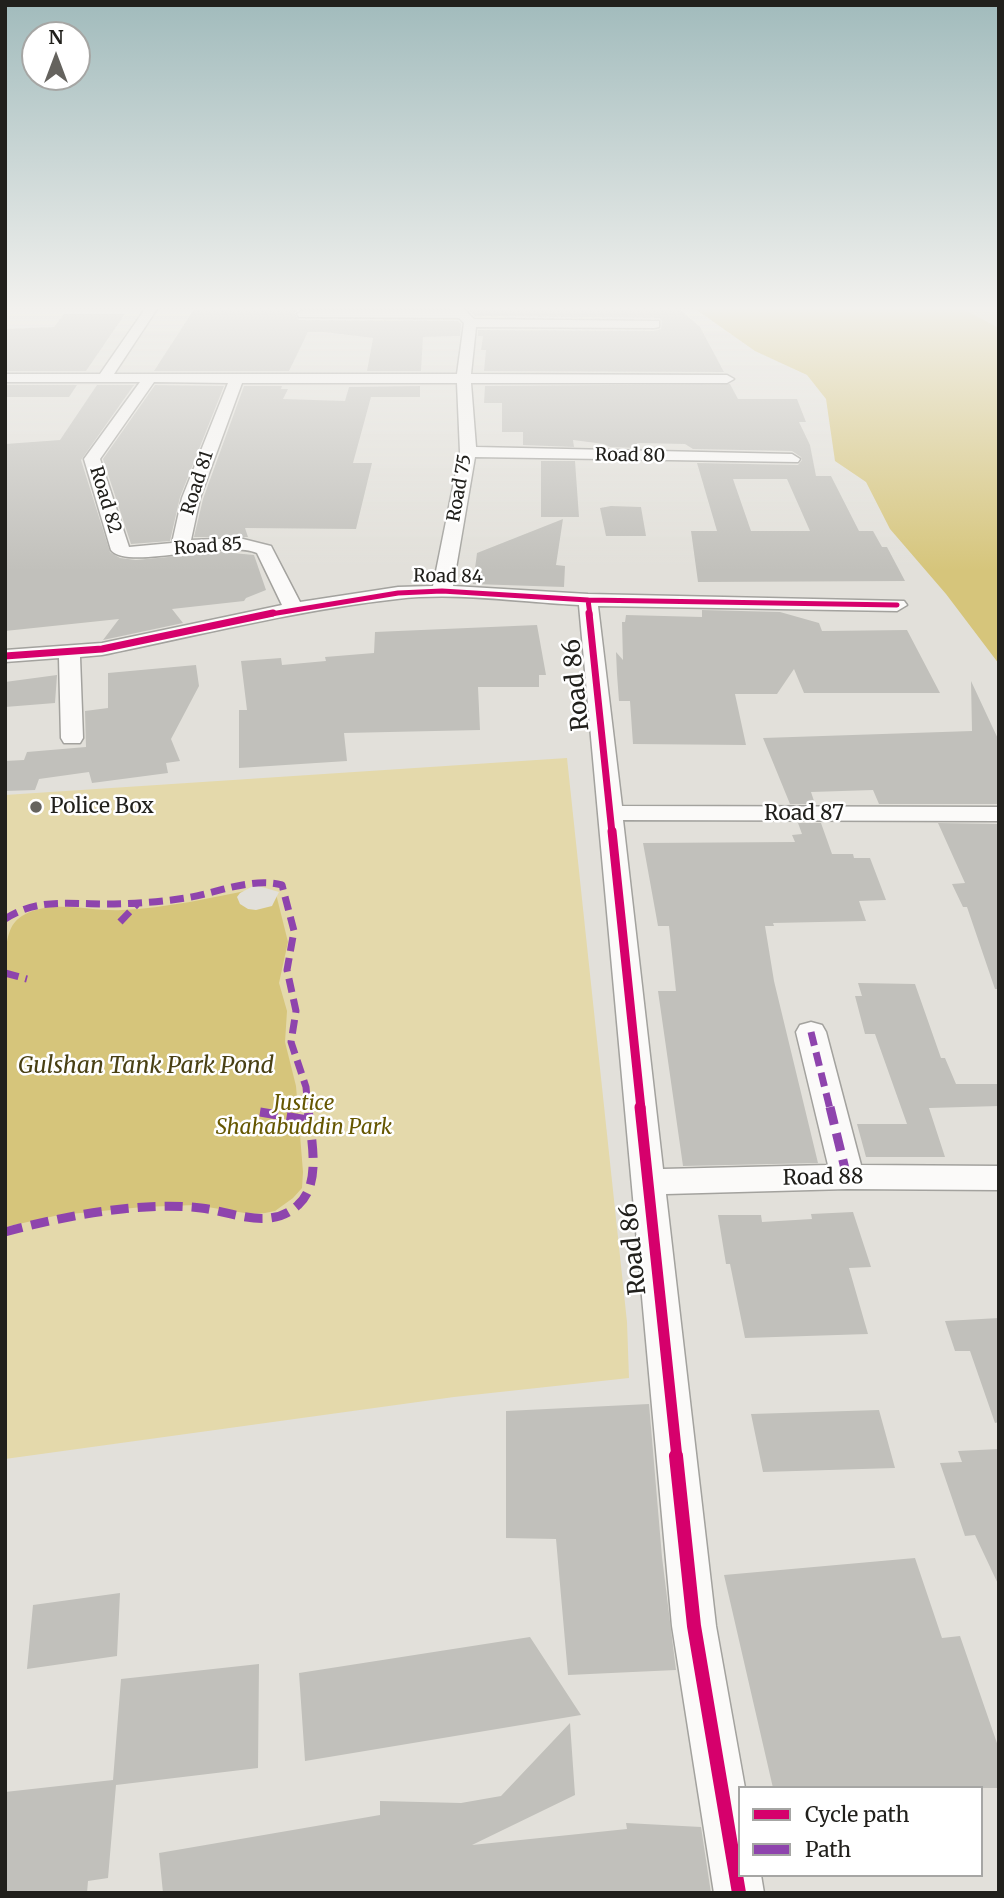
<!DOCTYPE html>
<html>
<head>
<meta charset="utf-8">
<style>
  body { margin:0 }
  #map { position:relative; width:1004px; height:1898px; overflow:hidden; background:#e2e0da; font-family:Merriweather,serif }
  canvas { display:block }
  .frame { position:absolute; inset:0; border:7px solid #21201c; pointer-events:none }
  .legend { position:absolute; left:738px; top:1786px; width:245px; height:91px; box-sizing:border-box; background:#fff; border:2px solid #a6a6a4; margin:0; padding:9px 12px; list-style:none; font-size:21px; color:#21201c }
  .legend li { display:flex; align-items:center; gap:14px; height:35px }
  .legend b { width:35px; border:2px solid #a6a6a4 }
  .north { position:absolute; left:21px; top:21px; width:70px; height:70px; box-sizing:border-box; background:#fff; border:2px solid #a6a6a4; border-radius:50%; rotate:0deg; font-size:19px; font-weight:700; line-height:28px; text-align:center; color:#21201c }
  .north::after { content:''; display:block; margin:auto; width:24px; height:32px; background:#65635e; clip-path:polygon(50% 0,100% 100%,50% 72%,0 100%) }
</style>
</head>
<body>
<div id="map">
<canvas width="1004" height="1898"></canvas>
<div class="frame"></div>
<ul class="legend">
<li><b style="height:9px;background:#d6006c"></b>Cycle path</li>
<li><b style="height:9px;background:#8e44ad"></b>Path</li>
</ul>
<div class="north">N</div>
</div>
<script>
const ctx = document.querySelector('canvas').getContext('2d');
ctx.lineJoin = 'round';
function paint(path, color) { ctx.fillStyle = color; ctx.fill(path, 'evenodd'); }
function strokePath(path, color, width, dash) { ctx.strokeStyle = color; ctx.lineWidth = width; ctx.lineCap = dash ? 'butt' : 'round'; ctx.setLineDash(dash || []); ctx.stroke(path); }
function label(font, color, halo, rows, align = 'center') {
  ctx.font = font + ' Merriweather,serif'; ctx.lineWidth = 5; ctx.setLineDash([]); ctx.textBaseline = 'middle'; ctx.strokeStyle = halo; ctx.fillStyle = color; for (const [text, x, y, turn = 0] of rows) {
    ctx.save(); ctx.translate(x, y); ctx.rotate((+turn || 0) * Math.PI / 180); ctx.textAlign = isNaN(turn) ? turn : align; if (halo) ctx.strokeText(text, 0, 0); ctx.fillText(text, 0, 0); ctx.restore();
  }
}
paint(new Path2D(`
  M949 306H999V349Z
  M567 758 627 1322 629 1378 454 1397 5 1459V795Z`), '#e4d9ab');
paint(new Path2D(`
  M691 306H957L999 328V664L946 594 890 529 866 482 835 461 826 399 807 375 755 351Z
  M254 889 276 894 288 942 279 983 287 1011 285 1042 296 1086 303 1172 302 1188 293 1198 275 1211 265 1213 251 1214 195 1205 143 1207 59 1215 5 1227V954C8 938 8 925 22 916 51 898 90 912 122 910 166 908 211 898 254 889Z`), '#d6c57b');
paint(new Path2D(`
  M255 885 279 892 272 906 256 910 248 909 240 904 237 897 240 893Z`), '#e2e0da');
paint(new Path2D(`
  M196 306H446L303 307 294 313 299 320 458 321 461 324 460 336 423 337 421 371H367L373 338 324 332H308L289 371H154Z
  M464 306H676L700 327 724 372 484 371 486 350H481L483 336H478V330L654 331 661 329 662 321 659 318 475 316Z
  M64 314H125L86 371H5V329L54 327Z
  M730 384 738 399H797L806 422H799L810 445 816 476H831L859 531H873L882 547H887L905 581 698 582 691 531H717L697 463 798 465 802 460 801 457 792 451 693 449 685 444 637 443 638 448 610 447 604 444 573 440 574 447 523 445V432H502V403H484L485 386ZM733 479H787L810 531H751Z
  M5 385H77L69 397H5Z
  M97 385H134L81 460 110 552 120 558 136 560 222 552 254 555 266 590 246 598 244 601 172 609 183 623 103 640 119 619 5 631V444L60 440Z
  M155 385 224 386 180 497 170 541 131 544 103 459Z
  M244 386H282L281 389H288L283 399 345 401 349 387 420 386V397H371L353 463H372L356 529 245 528 248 537H194L203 499Z
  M541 461H575L579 517H541Z
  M611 506 641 507 646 536H606L600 508Z
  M563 519 556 565 565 566 564 587 473 584 477 553Z
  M702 610 780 612 819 623 822 631 907 630 940 693H804L794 669 777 694H735L746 745 633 744 630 701H619L617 674 616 652 623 660 622 622H625L626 615 702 617Z
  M537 625 546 675H539V687H478L480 730 344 733 347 761 239 768V710H247L241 661 281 658 282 665 326 661 325 657 374 653 375 632Z
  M196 665 199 686 171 739 180 761 166 763 168 773 92 783 89 772 39 779 35 790 5 791V761L24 760 27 752 86 747 85 711 108 708V673Z
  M57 675 55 703 5 707V682Z
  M971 681 999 741V804H879L873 790 811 792 815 804H790L763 738 972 731Z
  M798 823H821L832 854H853L854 858H870L886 900 859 901 866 921 773 923 774 926H765L774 981 818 1163 683 1166 658 991H676L669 926H658L643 843 795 842 792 835 802 834Z
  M938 823 999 824V989H995L967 907H963L952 884 965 883Z
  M858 983 915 984 941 1058H945L956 1084H999V1106L929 1108 945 1157H866L857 1124H907L875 1034H865L855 996H862Z
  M853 1212 871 1267 849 1268 868 1334 745 1338 730 1264H726L718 1215H761L762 1222 812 1219 811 1214Z
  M999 1318V1422L995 1423 970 1351H955L945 1321Z
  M649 1404 662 1557 676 1670 568 1675 556 1539 506 1538V1411Z
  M879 1410 895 1468 763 1472 751 1414Z
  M999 1449V1586L975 1535 965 1536 940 1463 962 1462 958 1451Z
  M915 1558 942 1638 960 1636 999 1749V1788H773L724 1575Z
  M120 1593 117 1656 27 1669 33 1605Z
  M530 1637 581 1715 305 1761 299 1673Z
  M259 1664 258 1768 116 1785 108 1878 88 1881 87 1893H5V1792L113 1780 121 1679Z
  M570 1723 575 1795 472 1845 627 1829 626 1823 701 1827 711 1893H163L159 1853 380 1815V1801L461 1803 501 1796Z`), '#c1c0bb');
const street = new Path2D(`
  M147 306H159L114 374H457L464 323 459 318 299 317 297 314 303 310H452L449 306H461L474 319 659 321V327L654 328 476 327 471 374 727 375 734 379 727 383H471L476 447 792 454 800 459 798 462 475 457 453 586 588 594 904 601 907 605 897 611 598 606 622 806 999 807V821L623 820 663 1169 828 1165 796 1032 800 1025 811 1022 822 1025 826 1032 861 1165 999 1166V1190L847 1189 666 1194 716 1626 745 1788H740V1875H761L764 1893H714L672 1626 579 605C519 602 456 592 397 599 298 610 200 635 102 655L80 657 83 738 80 743H64L61 738 59 658 5 662V650L102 643 282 605 257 553C222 539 128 571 111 550L84 459 140 382H5V374H100ZM154 382 228 383 182 498 172 543 129 547 100 459ZM242 383H457L460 452 433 586 398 587 300 602 271 546 239 538 191 540 200 498Z`);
strokePath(street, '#a3a29e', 3);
paint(street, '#fbfaf9');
strokePath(new Path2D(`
  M5 919C37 898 69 904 105 904 132 904 159 902 186 898 217 893 251 877 282 885L294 931 287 970 296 1011 291 1042 306 1087 308 1109
  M120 922 138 903
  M5 973 27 979
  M811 1032 830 1109`), '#8e44ad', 7, [14, 7]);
strokePath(new Path2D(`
  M830 1107 847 1177
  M260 1112 308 1120
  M5 1232C63 1216 141 1201 201 1208 234 1212 270 1231 298 1205 323 1183 310 1136 308 1107`), '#8e44ad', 9, [18, 9]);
strokePath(new Path2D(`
  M588 600 590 615
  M265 615 398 593 442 591 588 600 897 605`), '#d6006c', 5);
strokePath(new Path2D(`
  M589 613 612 833
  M5 656 102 649 273 613`), '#d6006c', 7);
strokePath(new Path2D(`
  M612 831 641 1109`), '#d6006c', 9);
strokePath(new Path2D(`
  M640 1107 677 1458`), '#d6006c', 11);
strokePath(new Path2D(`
  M676 1456 694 1626 739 1893`), '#d6006c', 14);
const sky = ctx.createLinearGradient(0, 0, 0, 571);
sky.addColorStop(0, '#a1bbbc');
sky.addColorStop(0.54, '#f2f1ee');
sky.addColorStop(1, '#f2f1ee00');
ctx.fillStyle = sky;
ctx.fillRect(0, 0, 1004, 571);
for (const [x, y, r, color] of [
  [36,807,7,"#65635e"]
]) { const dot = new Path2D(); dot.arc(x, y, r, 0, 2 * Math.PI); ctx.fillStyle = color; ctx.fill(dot); strokePath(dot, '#fff', 2.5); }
label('18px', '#21201c', '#fff', [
  ["Road 80",630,456,1],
  ["Road 81",198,483,-72],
  ["Road 75",460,488,-80],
  ["Road 82",105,500,73],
  ["Road 85",208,547,-4],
  ["Road 84",448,577,1]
]);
label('21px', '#21201c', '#fff', [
  ["Police Box",50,807]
], 'left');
label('21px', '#21201c', '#fff', [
  ["Road 87",804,814],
  ["Road 88",823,1178,-1]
]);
label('italic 21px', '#655600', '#fff', [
  ["Justice",304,1104],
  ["Shahabuddin Park",304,1128]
]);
label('italic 23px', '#494014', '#fff', [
  ["Gulshan Tank Park Pond",146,1066]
]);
label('24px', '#21201c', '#fff', [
  ["Road 86",577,685,-96],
  ["Road 86",634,1249,-96]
]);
</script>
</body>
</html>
